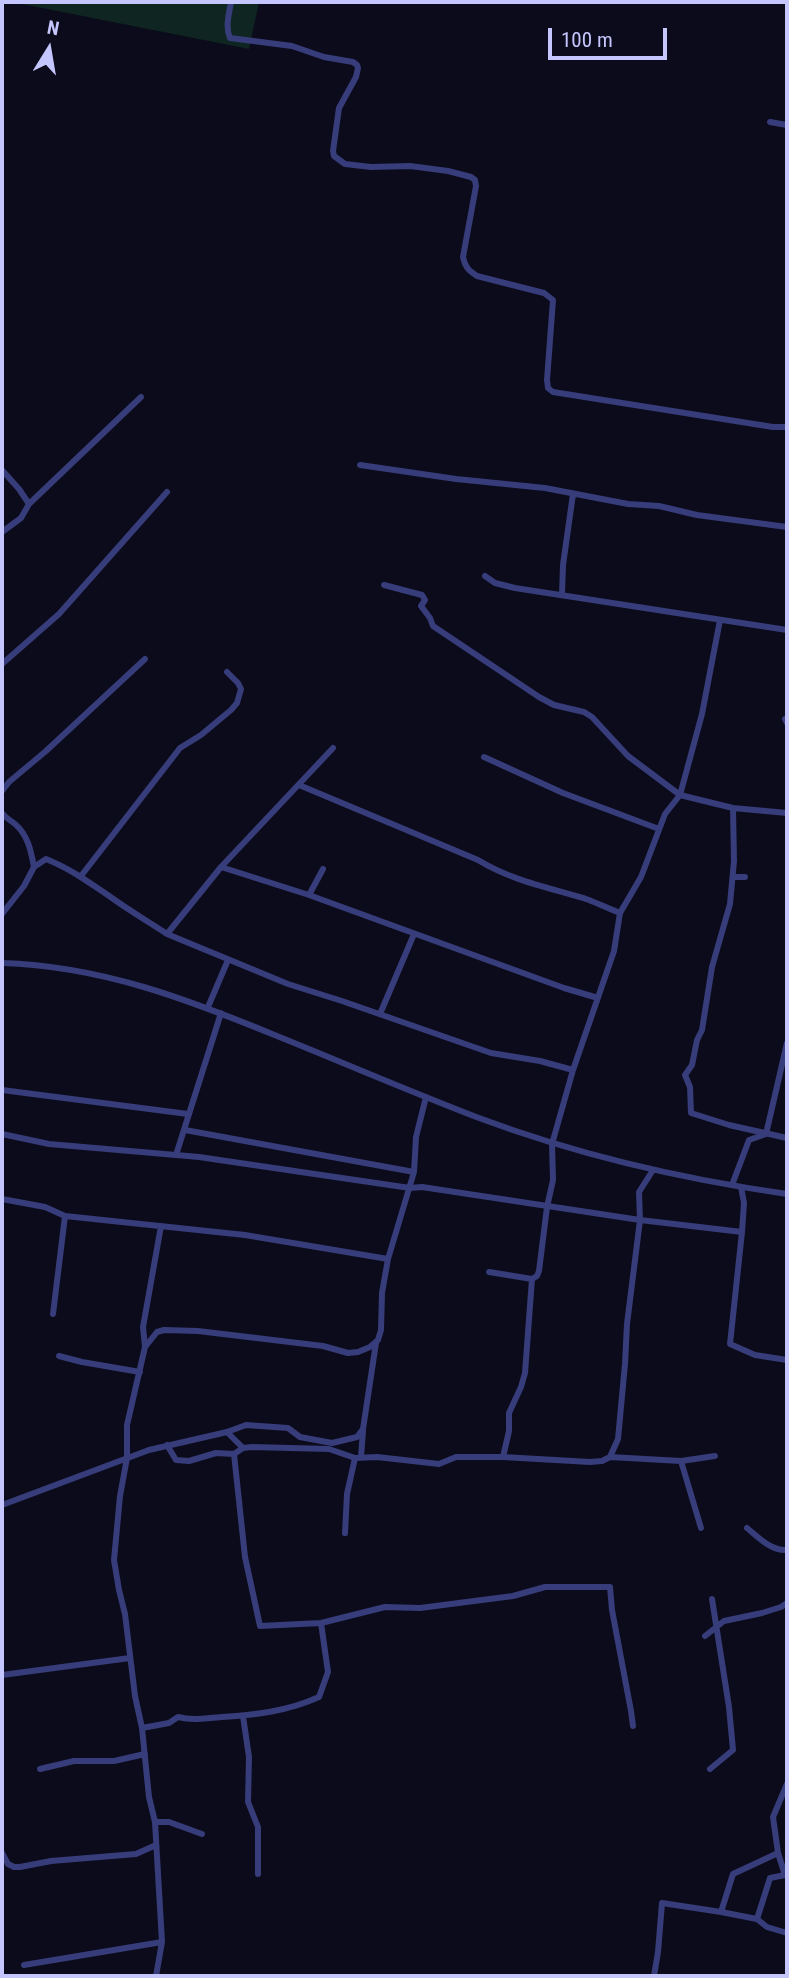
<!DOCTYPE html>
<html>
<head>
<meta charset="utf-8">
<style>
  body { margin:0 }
  #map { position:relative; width:789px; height:1978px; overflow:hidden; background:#0c0b1b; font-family:"Roboto Condensed",sans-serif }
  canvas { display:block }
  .frame { position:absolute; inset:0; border:4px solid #c6c6fe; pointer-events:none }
  .north { position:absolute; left:14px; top:14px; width:70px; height:70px; -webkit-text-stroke:5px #0c0b1b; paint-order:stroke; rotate:11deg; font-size:19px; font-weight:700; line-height:28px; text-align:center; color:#c6c6fe }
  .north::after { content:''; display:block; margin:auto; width:24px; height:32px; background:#c6c6fe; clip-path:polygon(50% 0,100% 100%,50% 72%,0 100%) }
  .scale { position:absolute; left:548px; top:28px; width:119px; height:32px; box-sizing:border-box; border:4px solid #c6c6fe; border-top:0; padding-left:9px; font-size:21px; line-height:24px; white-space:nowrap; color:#c6c6fe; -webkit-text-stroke:5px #0c0b1b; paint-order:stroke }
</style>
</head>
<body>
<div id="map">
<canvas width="789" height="1978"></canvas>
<div class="frame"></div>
<div class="north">N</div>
<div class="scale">100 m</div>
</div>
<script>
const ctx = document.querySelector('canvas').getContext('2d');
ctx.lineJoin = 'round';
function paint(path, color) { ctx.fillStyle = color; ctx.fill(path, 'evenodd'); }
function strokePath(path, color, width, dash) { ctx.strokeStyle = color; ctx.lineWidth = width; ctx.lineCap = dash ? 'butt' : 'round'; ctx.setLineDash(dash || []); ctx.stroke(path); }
paint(new Path2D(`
  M12 2H259L249 49Z`), '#0e2522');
strokePath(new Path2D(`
  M231 2C229 14 225 27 230 38L292 46 324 57 353 62 357 65 358 68 356 77 339 108 333 151 334 156 345 164 371 167 410 166 448 171 471 177 475 180 476 186 463 257C465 267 469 271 477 276L544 293 553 300 547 380 548 388 553 392 773 427H787
  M770 122 787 125
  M360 465 456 479 545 488 628 504 659 506 697 515 787 527
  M2 470 19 489 29 504
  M2 532 21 518 29 504 141 397
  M485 576 495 583 515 588 787 630
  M384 585 422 595 425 600 421 606 430 618 433 626 539 697 554 705 584 712 592 717 628 756 680 795 733 808 787 813
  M562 594 563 565 573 494
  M2 664 59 614 167 492
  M787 718 785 719 787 723
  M333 748 221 867 167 934 288 984 342 1001 491 1053 540 1061 573 1070
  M484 757 563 793 659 829
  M299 785 478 860C512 881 551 888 589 900 599 904 610 909 620 913
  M2 791 9 782 46 751 145 659
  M733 808 734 861 730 904 712 967 702 1030 697 1040 692 1065 685 1075 690 1087 691 1113 729 1125 787 1138
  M2 813C6 818 10 820 15 824 28 835 31 851 34 867
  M221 867 309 895 564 988 598 998
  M81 876 180 748 201 735 231 710 237 703 241 689 238 683 227 672
  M733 877H745
  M309 895 323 869
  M2 914 24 886 34 867 46 859C71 869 90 883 112 898 130 911 149 922 167 934
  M2 963C101 966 187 999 277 1036 344 1063 411 1092 479 1118 578 1155 682 1179 787 1194
  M208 1007 228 960
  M380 1014 414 934
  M2 1090 188 1114
  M185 1130 414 1172
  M2 1134 49 1144 199 1157 410 1188 422 1187 640 1220 742 1232
  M176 1155 221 1013
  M732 1185 749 1140 766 1134 787 1043
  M741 1187 744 1203 742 1232 730 1344 755 1355 787 1360
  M2 1199 45 1207 65 1216 245 1235 388 1259
  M489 1272 532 1279
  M53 1314 65 1216
  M145 1347 157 1332 164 1330 198 1331 323 1346 348 1353 358 1352 370 1347 378 1340 381 1330 382 1293 388 1259 414 1172 416 1137 426 1097
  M59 1356 82 1362 140 1372
  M227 1432 243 1448
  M167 1445 176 1460 189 1461 216 1453 234 1454 243 1448 252 1447 329 1449 355 1458 377 1457 439 1464 456 1457H503L590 1462 602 1461 610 1457 681 1461 715 1456
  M234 1454 245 1557 260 1626 321 1623 385 1607 420 1608 513 1596 545 1587H610L612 1610 631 1711 633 1726
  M361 1457 363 1431
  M503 1457 509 1431V1413L521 1387 525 1373 532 1279 537 1276 539 1271 547 1207 553 1180 552 1144 573 1070 614 951 620 913 641 877 665 814 680 795 702 714 720 620
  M610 1457 618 1439 625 1364 627 1324 640 1220 639 1192 653 1170
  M681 1461 701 1528
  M2 1505 149 1450 227 1432 246 1425 288 1428 300 1437 332 1443 357 1437 363 1429 376 1343
  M747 1528C759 1538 771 1551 787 1550
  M345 1533 347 1494 355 1458
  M705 1636 724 1621 762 1613 781 1607 787 1603
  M2 1675 130 1658
  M243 1716 249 1757 248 1802 258 1827V1874
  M142 1728 169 1723 178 1717C194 1721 205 1718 222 1717 256 1715 288 1711 319 1697L328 1672 321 1623
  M40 1769 74 1761H114L145 1754
  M710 1769 733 1750 729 1707 712 1599
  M155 1822H169L202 1834
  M2 1853 8 1864 14 1867H20L51 1861 136 1854 156 1845
  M778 1853 773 1817 787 1784
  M721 1912 757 1919
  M24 1965 162 1942 155 1822 149 1797 142 1728 135 1696 125 1614 119 1590 114 1560 120 1496 127 1458V1425L145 1347 143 1327 161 1226
  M156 1976 162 1942
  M654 1976 658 1952 662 1903 721 1912 733 1874 778 1853 785 1875 770 1878 757 1919 767 1927 787 1933`), '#373c7a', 6);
</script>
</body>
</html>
